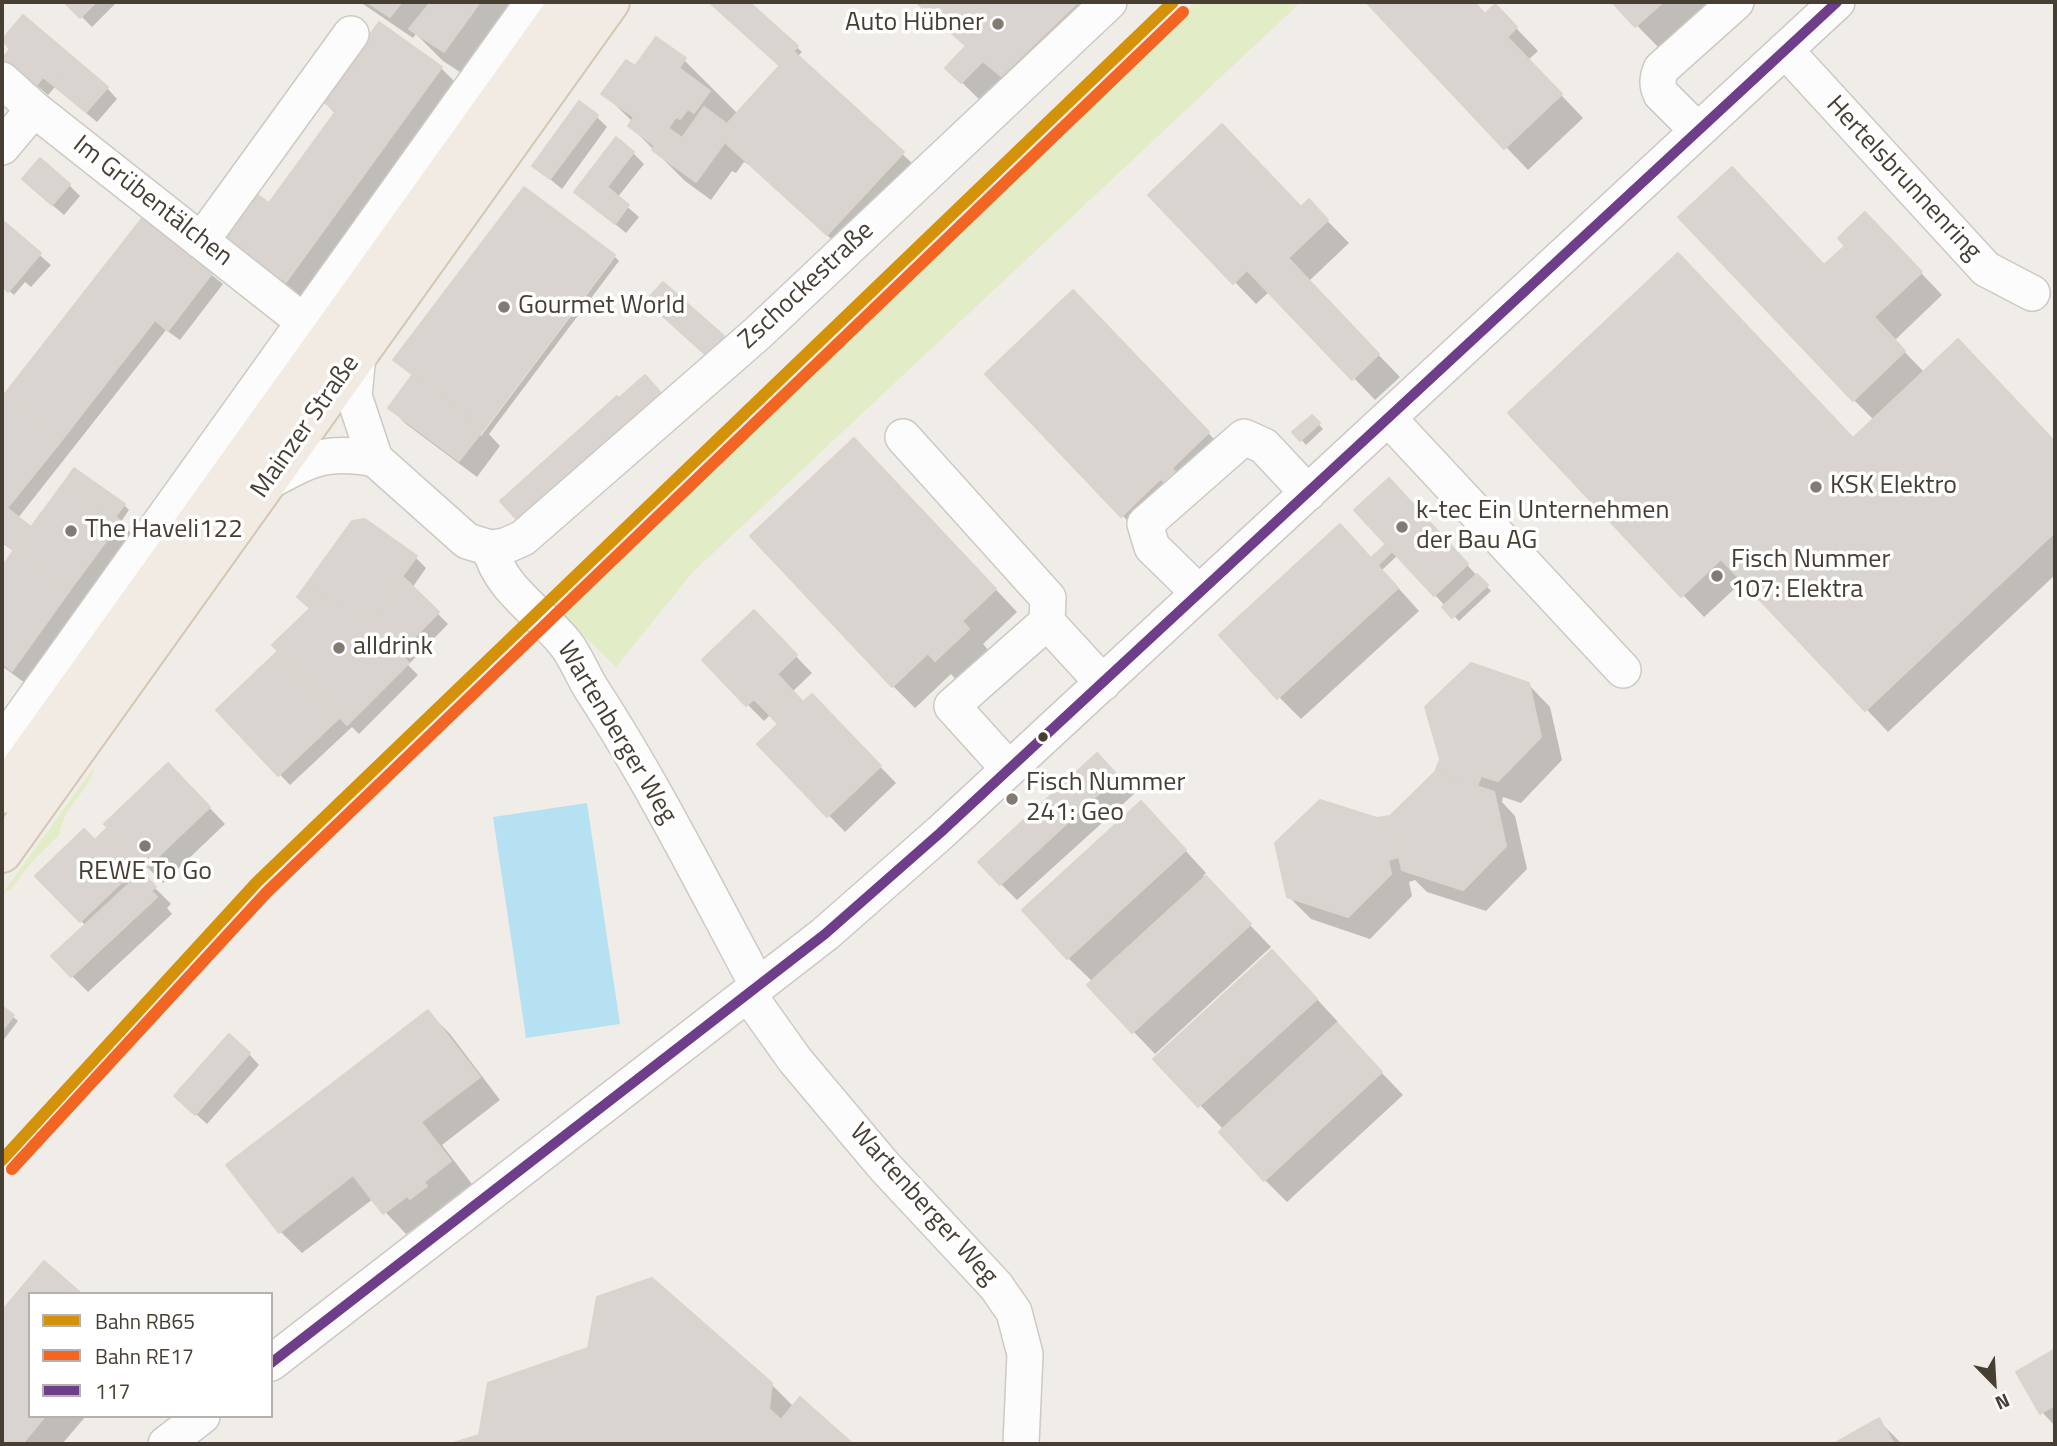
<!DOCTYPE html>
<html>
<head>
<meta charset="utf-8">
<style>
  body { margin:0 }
  #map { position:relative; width:2057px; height:1446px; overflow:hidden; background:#f0ede8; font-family:"Titillium Web",sans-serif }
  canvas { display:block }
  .frame { position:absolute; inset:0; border:4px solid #473e34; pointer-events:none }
  .legend { position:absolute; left:28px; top:1292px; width:245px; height:126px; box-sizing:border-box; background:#fff; border:2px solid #b5b2ae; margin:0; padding:9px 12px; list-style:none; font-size:21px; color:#473e34 }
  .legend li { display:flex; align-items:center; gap:14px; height:35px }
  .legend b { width:35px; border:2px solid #b5b2ae }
  .north { position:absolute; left:1959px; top:1348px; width:70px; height:70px; -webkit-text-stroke:5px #fff; paint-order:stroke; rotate:156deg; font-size:19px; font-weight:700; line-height:28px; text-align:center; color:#473e34 }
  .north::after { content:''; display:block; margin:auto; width:24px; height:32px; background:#473e34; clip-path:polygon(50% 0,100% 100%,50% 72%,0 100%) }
</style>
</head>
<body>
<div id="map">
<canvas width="2057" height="1446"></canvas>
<div class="frame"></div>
<ul class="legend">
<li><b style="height:9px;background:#d4910a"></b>Bahn RB65</li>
<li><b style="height:9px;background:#f26522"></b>Bahn RE17</li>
<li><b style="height:9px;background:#6e3e8b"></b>117</li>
</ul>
<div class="north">N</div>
</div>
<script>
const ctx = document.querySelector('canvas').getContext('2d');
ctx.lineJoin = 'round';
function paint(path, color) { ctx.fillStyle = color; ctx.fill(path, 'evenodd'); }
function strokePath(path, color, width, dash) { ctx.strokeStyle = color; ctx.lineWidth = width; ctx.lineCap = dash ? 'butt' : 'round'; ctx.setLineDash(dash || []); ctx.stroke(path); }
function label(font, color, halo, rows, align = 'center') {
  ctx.font = font + ' "Titillium Web",sans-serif'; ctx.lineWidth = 7; ctx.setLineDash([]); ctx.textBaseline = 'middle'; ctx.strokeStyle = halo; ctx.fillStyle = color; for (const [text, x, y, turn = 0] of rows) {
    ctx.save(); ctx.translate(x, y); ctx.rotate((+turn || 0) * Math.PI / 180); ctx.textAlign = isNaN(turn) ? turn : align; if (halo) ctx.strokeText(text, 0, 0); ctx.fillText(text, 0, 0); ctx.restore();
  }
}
paint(new Path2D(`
  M1196 2H1301L692 573 616 667 561 614Z
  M95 766C90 791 61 808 60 834L31 863 12 888 3 893Z`), '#e2ecc6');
paint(new Path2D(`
  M587 803 620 1024 526 1038 493 817Z`), '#b5e1f2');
paint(new Path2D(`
  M67 2H112L115 4 92 27Z
  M360 2H513L477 83 443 61 416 34 413 38Z
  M711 2H747L802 52 797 57 925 175 850 256 750 165 744 162 736 173 732 171 711 200 685 181 630 126 633 122 604 94 635 68 684 60 738 114 782 66Z
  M916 2H1123L984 104 947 68 967 47Z
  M1368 2H1472L1485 15 1495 6 1538 51 1528 60 1583 118 1528 170Z
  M1614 2H1709L1659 48Z
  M380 24 441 68 458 85 303 298 244 255 239 223 270 206 336 114 319 97 343 74Z
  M16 68 107 88 117 99 97 122 55 87 48 95Z
  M596 116 607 127 562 189 534 166Z
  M633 153 644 164 617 198 639 217 626 233 576 192Z
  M69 185 80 196 64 215 35 190Z
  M524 189 478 434 481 436 615 257 619 261 489 434 500 446 477 477 406 424 390 408 414 375Z
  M1309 202 1349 243 1308 282 1400 377 1375 400 1270 291 1256 304 1235 282Z
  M143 220 223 284 180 340 166 330 18 518 32 529 124 505 129 510 120 523 131 533 80 603 86 608 29 686 2 666V570L15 552 2 543V400Z
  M2 222 51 265 31 287 25 282 14 295 2 285V268L4 265 2 262Z
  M1887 237 1942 295 1894 341 1925 373 1980 364 2055 444V575L1888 732 1744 580 1704 617 1510 413 1854 440 1875 421 1854 400 1825 267Z
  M1095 314 1230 456 1144 537 1122 515Z
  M1312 417 1323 429 1306 445 1295 432Z
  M876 462 1017 612 983 644 990 652 958 682 951 674 915 708 893 686Z
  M1405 497 1491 591 1459 621 1398 555 1382 570 1419 611 1301 719 1279 697 1372 560 1388 544Z
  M415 557 426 568 412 588 448 624 408 665 418 675 359 734 352 727 290 785 218 710 280 651 312 609 304 602Z
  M770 629 812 673 792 692 804 704 828 713 896 783 845 832 760 744 781 724 771 714 764 721 747 704Z
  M1528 684 1550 707 1562 760 1521 803 1503 797 1502 802 1515 816 1527 869 1486 911 1427 892 1415 880 1409 882 1412 896 1370 939 1311 919 1289 897 1377 820 1391 817 1437 773 1442 759Z
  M1114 772 1134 794 1017 900 1001 884Z
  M185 782 225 824 163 883 135 855 133 857 145 870 141 874 171 904 167 908 172 914 88 992 72 976 86 926 38 876 95 842 107 831 114 837Z
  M1163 826 1206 873 1203 876 1271 947 1155 1054 1089 985 1093 982 1068 958Z
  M1294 974 1338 1022 1335 1024 1403 1095 1287 1202 1265 1180 1224 1130 1156 1059Z
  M2 1008 18 1021 2 1042Z
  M428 1012 450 1034 500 1100 442 1145 472 1184 444 1205 447 1209 433 1220 430 1217 406 1234 373 1199 302 1253 280 1231Z
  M249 1054 259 1065 207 1124 187 1106Z
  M44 1264 30 1294V1416H86L62 1444H2V1313Z
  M2055 1351V1426L2042 1412 2018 1373Z
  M771 1384 794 1407 800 1400 851 1444H456L480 1436Z
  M1878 1420 1902 1444H1837Z`), '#0003');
const building = new Path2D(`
  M64 2H96L80 18Z
  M367 2H402L390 17Z
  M431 2H480L444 52 409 29Z
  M709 2H749L798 46 780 66Z
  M916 2H1078L1001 76 983 61 961 83 945 68 966 46Z
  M1366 2H1474L1485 14 1495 4 1517 27 1507 37 1562 94 1504 149Z
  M1612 2H1663L1635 27Z
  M23 15 75 59 53 85 43 77 36 86 3 58 10 49 2 40Z
  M379 22 442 67 286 282 225 239 237 222 232 218 252 191 269 203 336 111 317 97 343 72Z
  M656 37 686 58 679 68 710 91 694 113 688 109 680 119 676 117 655 146 628 126 634 117 601 94 626 60 635 66Z
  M793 51 904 152 827 235 717 135Z
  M75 59 108 87 86 112 53 85Z
  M579 101 598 115 550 179 532 166Z
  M704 107 727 124 717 135 725 142 696 182 652 150 668 128 682 138Z
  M1222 124 1301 207 1309 199 1328 220 1288 258 1379 354 1352 380 1247 270 1233 284 1148 195Z
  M616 137 634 152 607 187 629 205 615 224 574 192Z
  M40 158 70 184 52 205 22 179Z
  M1732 167 1824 265 1845 246 1838 238 1865 212 1922 272 1874 317 1905 351 1853 401 1678 217Z
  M524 187 615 255 485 428 393 360Z
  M143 217 213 272 168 331 155 320 61 441 3 396Z
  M2 220 41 253 20 278 2 263Z
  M1678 253 1853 438 1958 339 2055 442V532L1865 711 1721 559 1681 597 1508 413Z
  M3 264 20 278 8 292 2 286Z
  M663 282 724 336 707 356 646 301Z
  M1073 290 1209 432 1172 468 1175 472 1171 479 1165 482 1160 479 1121 517 985 374Z
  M413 374 485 428 459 461 388 408Z
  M645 375 662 394 636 417 619 398Z
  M3 396 61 441 7 508 31 527 14 550 2 541Z
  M617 396 636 417 519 522 500 501Z
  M1312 415 1320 423 1300 441 1292 432Z
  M854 438 996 589 962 621 969 629 935 661 928 653 892 687 750 536Z
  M74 468 125 504 115 517 65 481Z
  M1389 478 1468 564 1434 596 1354 510Z
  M65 481 121 521 70 590 14 550Z
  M365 519 417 556 367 625 308 582 352 521Z
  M1340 524 1398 588 1277 699 1219 635Z
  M1386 544 1392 551 1378 565 1371 558Z
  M14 550 70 590 12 671 2 663V567Z
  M1477 574 1488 585 1452 618 1442 607Z
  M402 576 439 612 399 653 409 663 347 725 272 645 325 594 367 625Z
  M308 582 325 594 310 608 297 597Z
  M754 610 797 655 777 674 789 687 765 710 754 699 746 706 702 660Z
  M278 651 340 717 278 776 216 710Z
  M1471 663 1529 683 1541 737 1498 781 1481 776 1477 786 1435 772 1440 759 1425 707Z
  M789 687 803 702 812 694 881 766 827 817 757 744 778 724 765 710Z
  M1097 753 1118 776 1000 885 978 862Z
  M168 763 210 807 146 868 104 824Z
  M1435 772 1494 792 1506 846 1463 890 1402 870 1399 857 1390 816Z
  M1320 800 1377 818 1390 816 1399 857 1388 860 1391 874 1348 917 1287 897 1275 843Z
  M1141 801 1186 850 1067 959 1022 910Z
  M107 828 141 864 129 875 95 840Z
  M84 829 129 875 80 922 35 876Z
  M142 872 156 887 151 891 157 897 71 977 51 956Z
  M1206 876 1251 924 1132 1033 1087 985Z
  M1272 950 1317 999 1198 1107 1153 1059Z
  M2 1006 14 1015 2 1031Z
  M428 1010 480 1077 421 1122 451 1161 424 1182 427 1186 410 1199 407 1196 383 1214 353 1175 279 1233 226 1165Z
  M1337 1023 1382 1072 1264 1181 1219 1132Z
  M229 1034 250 1053 195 1115 174 1096Z
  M44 1261 82 1294H30V1416H45L22 1444H2V1311Z
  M652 1278 772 1383 769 1409 781 1420 800 1397 853 1444H450L479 1435 488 1383 588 1348 597 1297Z
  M2055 1349V1405L2040 1414 2016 1372Z
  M1879 1418 1894 1444H1833Z`);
paint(building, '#d9d4cf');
strokePath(building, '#d9d4ce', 2);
const minor = new Path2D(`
  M1785 50 1986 269 2032 293
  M2 80 34 109 304 322
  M1698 131 1661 94C1657 85 1657 79 1661 69L1736 2
  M2 147 34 109
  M201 241 351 34
  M358 354 354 396 375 459 467 541 490 548 505 546 523 538 759 332 1109 2
  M1388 418 1623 670
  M903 437 1048 598 1047 622 1103 683
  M266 483C309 460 325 449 375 459
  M490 548C499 588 540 612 565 643 577 658 583 677 594 693 655 787 705 888 758 986
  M1199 593 1152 547 1145 524 1244 437 1264 446 1308 493
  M2 744 533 2
  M1009 769 952 706 1047 622
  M748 994 795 1060 884 1166 996 1286 1014 1312 1025 1354 1021 1444
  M271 1363 825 934 940 833 1837 2
  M166 1444 202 1416`);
const major = new Path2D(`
  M2 794 569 2
  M2 853 610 2`);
strokePath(minor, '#cdc9c4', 38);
strokePath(major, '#d4c7b4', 42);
strokePath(minor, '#fdfcfc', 35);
strokePath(major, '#f1ebe3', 38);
strokePath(new Path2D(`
  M271 1363 825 934 940 833 1837 2`), '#6e3e8b', 10);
strokePath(new Path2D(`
  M2 1160 257 882 1173 2`), '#d4910a', 12);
strokePath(new Path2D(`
  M12 1169 267 892 1183 12`), '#f26522', 12);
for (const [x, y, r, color] of [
  [998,24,7,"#827b73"],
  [504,307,7,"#827b73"],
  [1816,487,7,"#827b73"],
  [1402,527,7,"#827b73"],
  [71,531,7,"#827b73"],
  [1717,576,7,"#827b73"],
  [339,648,7,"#827b73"],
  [1043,737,6,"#473e34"],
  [1012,799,7,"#827b73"],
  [145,846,7,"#827b73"]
]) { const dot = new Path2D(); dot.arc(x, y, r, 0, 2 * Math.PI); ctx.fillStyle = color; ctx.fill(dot); strokePath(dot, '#fff', 2.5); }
label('26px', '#473e34', '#fff', [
  ["Auto Hübner",984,24,"right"],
  ["Gourmet World",518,307],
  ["KSK Elektro",1830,487],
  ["k-tec Ein Unternehmen",1416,512],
  ["der Bau AG",1416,542],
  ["The Haveli122",85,531],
  ["Fisch Nummer",1731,561],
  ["107: Elektra",1731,591],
  ["alldrink",353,648],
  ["Fisch Nummer",1026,784],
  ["241: Geo",1026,814],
  ["REWE To Go",145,873,"center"]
], 'left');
label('26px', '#473e34', '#fff', [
  ["Hertelsbrunnenring",1903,179,47],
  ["Im Grübentälchen",152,202,38],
  ["Zschockestraße",807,286,-43],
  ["Mainzer Straße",306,427,-55],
  ["Wartenberger Weg",616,733,59],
  ["Wartenberger Weg",923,1205,48]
]);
</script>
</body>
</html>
